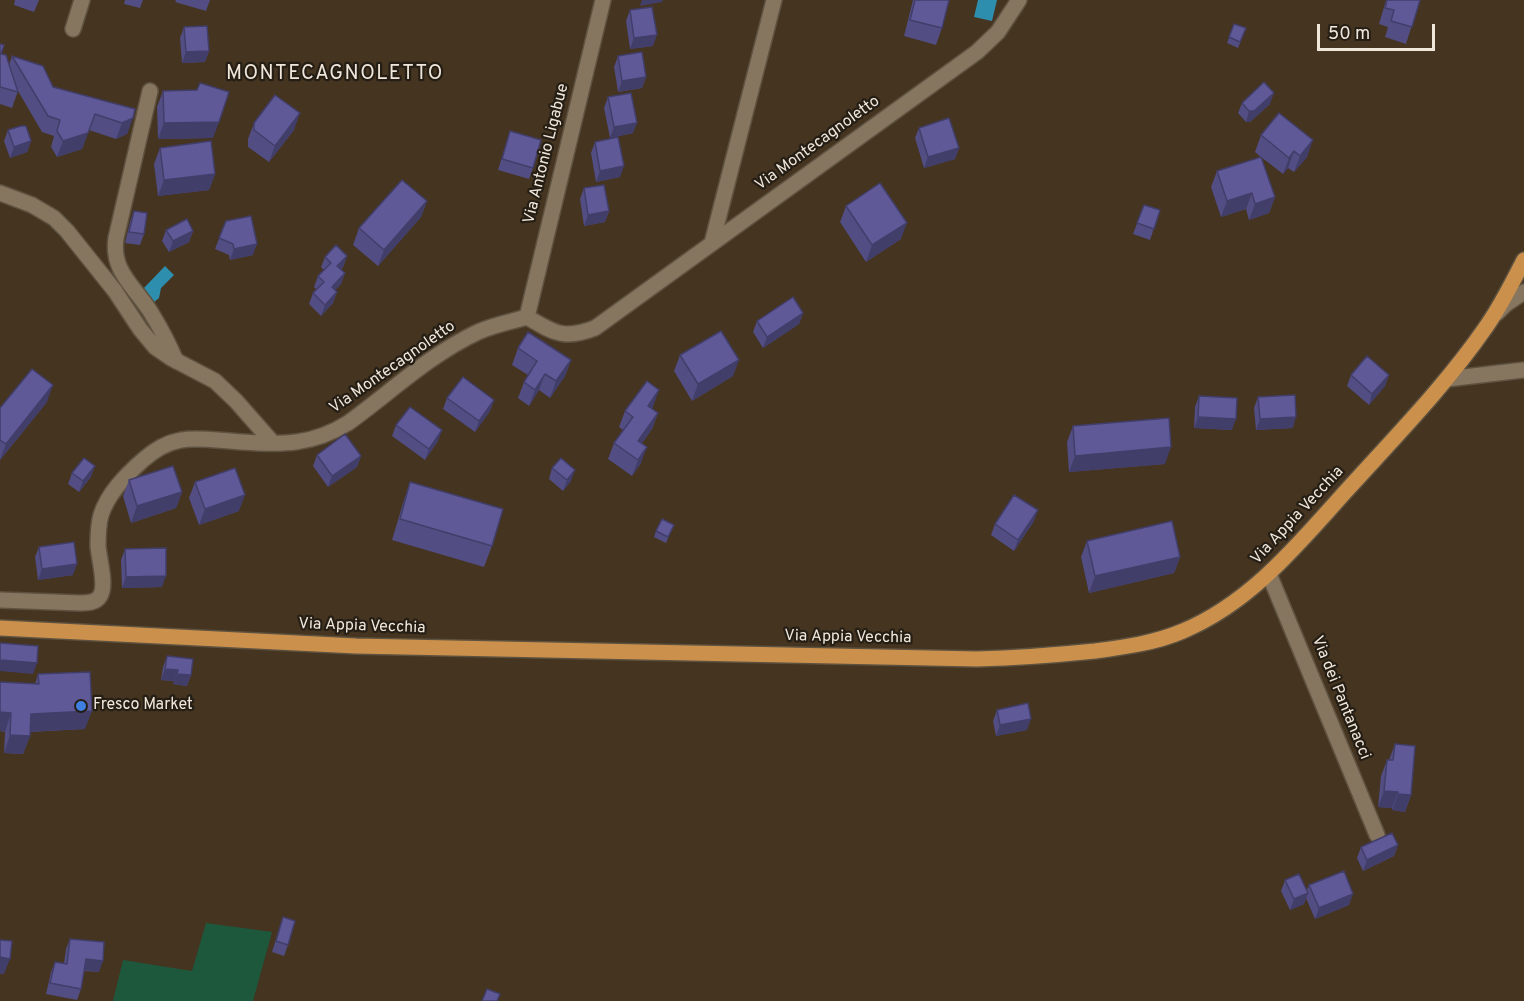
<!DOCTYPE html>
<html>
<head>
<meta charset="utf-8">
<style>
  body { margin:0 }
  #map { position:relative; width:1524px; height:1001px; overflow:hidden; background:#443420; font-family:Overpass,sans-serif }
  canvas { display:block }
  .scale { position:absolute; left:1317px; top:24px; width:118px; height:27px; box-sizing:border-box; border:3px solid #f0e6da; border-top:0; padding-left:8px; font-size:18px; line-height:21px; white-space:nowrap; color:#f0e6da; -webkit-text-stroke:4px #251e15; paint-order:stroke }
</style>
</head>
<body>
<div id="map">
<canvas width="1524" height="1001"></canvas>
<div class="scale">50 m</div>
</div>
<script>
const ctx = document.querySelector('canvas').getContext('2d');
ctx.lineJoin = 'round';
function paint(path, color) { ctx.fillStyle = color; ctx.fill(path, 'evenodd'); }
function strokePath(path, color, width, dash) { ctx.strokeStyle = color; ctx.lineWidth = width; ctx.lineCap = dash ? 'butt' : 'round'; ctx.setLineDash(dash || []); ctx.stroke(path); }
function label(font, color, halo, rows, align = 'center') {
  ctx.font = font + ' Overpass,sans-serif'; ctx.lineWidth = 4.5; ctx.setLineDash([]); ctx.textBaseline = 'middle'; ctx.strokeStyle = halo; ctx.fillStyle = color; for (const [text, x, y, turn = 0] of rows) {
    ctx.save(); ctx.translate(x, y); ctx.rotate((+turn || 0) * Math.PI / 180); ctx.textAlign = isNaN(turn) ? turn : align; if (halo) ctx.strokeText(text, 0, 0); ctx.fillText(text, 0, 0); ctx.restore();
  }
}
paint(new Path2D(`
  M206 923 272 932 253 1001H113L123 960 192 971Z`), '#1d583d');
paint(new Path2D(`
  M978 0H997L992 21 974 17Z
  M165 266 174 275 161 288 159 298 153 303 142 290Z`), '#2e8ead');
const minor = new Path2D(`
  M73 29 82 0
  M150 91 116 238C111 271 134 286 150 311 160 327 169 344 176 361
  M0 193 32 205 54 218 67 231 115 291 140 329 155 347 171 358 215 381 236 401 273 443
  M712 243 774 0
  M1497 313 1506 304 1524 292
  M527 317 603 0
  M1447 379 1524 370
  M1269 574 1377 835
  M0 600 80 603C87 603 96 603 100 596 107 586 99 559 98 546 98 536 98 525 101 515 108 493 126 475 143 460 176 430 201 440 242 442 282 445 313 445 348 423 391 392 429 355 478 332 493 325 510 322 527 317 554 333 564 340 595 328L977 52 998 32 1019 0`);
const major = new Path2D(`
  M0 628 356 646 977 659C1016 658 1056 655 1095 651 1125 647 1155 643 1183 631 1252 602 1299 543 1347 490 1395 437 1446 385 1486 327 1501 306 1512 283 1524 260`);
strokePath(minor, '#5d513f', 18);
strokePath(major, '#5d513f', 18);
strokePath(minor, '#86755f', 15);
strokePath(major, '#cb904c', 15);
paint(new Path2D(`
  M15 0H39L34 12 14 5Z
  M125 0H143L140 8 124 4Z
  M176 0H210L206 11 175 2Z
  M913 0H949L942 28 936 45 904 36Z
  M1386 0H1420L1406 44 1385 37 1388 27 1379 24Z
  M630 10 653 46 630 49 626 21Z
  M1234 24 1246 28 1238 48 1227 43Z
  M184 27 209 51 205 62 182 63 180 38Z
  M0 44 1 54 9 65 12 56 53 87 135 109 127 134 116 139 89 130 82 149 57 157 51 147 54 136 42 132 18 91 12 108 0 104Z
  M618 56 646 77 642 88 618 92 614 67Z
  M163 91 213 138 158 139 157 107Z
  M608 97 633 133 610 138 604 108Z
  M1242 103 1270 104 1250 122H1246L1238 113Z
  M254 123 294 130 269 162 248 147V139Z
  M919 128 959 148 955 159 924 168 915 138Z
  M8 130 31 141 27 152 10 158 4 141Z
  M510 131 533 168 529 179 498 170Z
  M1261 135 1307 157 1294 172 1288 168 1283 174 1261 157 1275 197 1269 213 1249 220 1246 209 1221 217 1211 187 1217 171 1261 157 1255 152Z
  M595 142 620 177 596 182 591 153Z
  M160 148 215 174 209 190 158 196 154 164Z
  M584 188 609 211 605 222 584 226 580 199Z
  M427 201 421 217 378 266 353 245 359 228Z
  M1144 205 1160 210 1150 240 1133 234Z
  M846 206 901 239 866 262 840 222Z
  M134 211 144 234 140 245 125 243 130 222Z
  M226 221 253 255 230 260 229 255 215 249Z
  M166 230 193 231 189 242 169 252 162 241Z
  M347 256 343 267 341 269 345 273 341 284 335 290 337 292 333 303 321 316 309 304 313 293 317 290 314 287 318 276 324 270 321 267 325 257Z
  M803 313 799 324 763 348 753 332 757 321Z
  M518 348 571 360 565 376 550 398 539 390 529 406 518 398 524 382 528 375 512 365Z
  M680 355 733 376 692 401 674 371Z
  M1351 375H1389L1385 386 1369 405 1347 386Z
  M1199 396 1232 430 1194 428 1195 407Z
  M1258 397 1293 428 1256 430 1254 408Z
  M447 398 494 400 490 411 475 432 443 409Z
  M47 402 0 460V408Z
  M653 407 652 408 658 413 652 429 642 443 641 463 632 476 608 459 614 443 623 430 619 427 625 411Z
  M396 425 438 441 425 460 392 436Z
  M1073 426 1165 464 1069 472 1067 442Z
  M317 455 361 456 357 467 328 487 313 466Z
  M552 468 571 481 563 491 549 479Z
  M72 473 91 477 79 492 68 484Z
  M129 480 182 492 176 508 131 523 123 496Z
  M195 482 239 511 199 525 189 498Z
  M410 482 492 546 484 567 392 540 403 503Z
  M1034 521 1014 551 991 535 995 524Z
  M672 530 666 543 654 537 656 531Z
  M1087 541 1180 557 1174 573 1089 593 1081 557Z
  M39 547 73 575 38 580 35 557Z
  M125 549 162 587 122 588 121 560Z
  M167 656 191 675 187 686 173 684 174 681 161 680 163 667Z
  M38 674 85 729 30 732V736L23 754 4 753 5 732 0 731V682L35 684Z
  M997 710 1027 730 996 736 993 721Z
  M1395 744 1411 795 1405 812 1392 810V808L1378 807 1381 776 1387 760H1389Z
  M1398 845 1394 856 1363 871 1357 858 1361 847Z
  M1285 880 1307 890 1309 885 1349 905 1315 919 1306 898 1304 904 1290 910 1281 891Z
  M283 917 288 945 284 956 272 952Z
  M70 939 99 972 84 971 81 989 77 1000 46 994 51 972 55 962 64 963 66 949Z`), '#524d82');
paint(new Path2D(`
  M642 0H663L662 2 640 6Z
  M657 35 653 46 630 49 634 38Z
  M209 51 205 62 182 63 186 52Z
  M646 77 642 88 618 92 622 81Z
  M1274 93 1270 104 1250 122H1246L1249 111Z
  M300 113 294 130 269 162 275 146Z
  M133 118 127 134 116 139 122 123Z
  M219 122 213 138 158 139 164 123Z
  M637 123 633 133 610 138 614 127Z
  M88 133 82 149 57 157 63 141Z
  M1313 140 1307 157 1294 172 1300 156Z
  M31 141 27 152 10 158 14 147Z
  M959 148 955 159 924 168 928 157Z
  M1294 151 1288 168 1283 174 1289 158Z
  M624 166 620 177 596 182 600 171Z
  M215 174 209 190 158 196 164 180Z
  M1252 193 1246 209 1221 217 1227 201Z
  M1275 197 1269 213 1249 220 1255 204Z
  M427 201 421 217 378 266 384 250Z
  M609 211 605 222 584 226 588 215Z
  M907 223 901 239 866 262 872 245Z
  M193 231 189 242 169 252 173 241Z
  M257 244 253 255 230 260 234 249Z
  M347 256 343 267 334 277 337 266Z
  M345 273 341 284 328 298 332 287Z
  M337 292 333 303 321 316 325 305Z
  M803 313 799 324 763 348 767 337Z
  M571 360 565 376 550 398 556 381Z
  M739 360 733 376 692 401 698 384Z
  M545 374 539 390 529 406 535 390Z
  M1389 375 1385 386 1369 405 1372 394Z
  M53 385 47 402 0 460 6 444Z
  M659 390 653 407 642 422 648 406Z
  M494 400 490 411 475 432 479 421Z
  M658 413 652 429 632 457 638 441Z
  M1198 417 1236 419 1232 430 1194 428Z
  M1296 417 1293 428 1256 430 1260 419Z
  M442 430 438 441 425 460 429 449Z
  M647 447 641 463 632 476 638 460Z
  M1171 447 1165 464 1069 472 1075 456Z
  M361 456 357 467 328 487 332 476Z
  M95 466 91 477 79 492 83 481Z
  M575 470 571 481 563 491 567 480Z
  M182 492 176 508 131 523 137 506Z
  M245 495 239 511 199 525 205 509Z
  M1038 510 1034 521 1014 551 1018 540Z
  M1180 557 1174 573 1089 593 1095 576Z
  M77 564 73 575 38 580 42 569Z
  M166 576 162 587 122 588 126 577Z
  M0 660 37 663 33 674 0 671Z
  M165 669 178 670 174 681 161 680Z
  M177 674 191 675 187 686 173 684Z
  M92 711 85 729 24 732 31 714Z
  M0 712 11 713 5 732 0 731Z
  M1031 719 1027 730 996 736 1000 725Z
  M10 735 30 736 23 754 4 753Z
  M1384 791 1398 792 1392 808 1378 807Z
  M1398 794 1411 795 1405 812 1392 810Z
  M1398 845 1394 856 1363 871 1367 860Z
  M1308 893 1304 904 1290 910 1294 899Z
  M1353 894 1349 905 1315 919 1319 908Z
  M0 957 10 959 4 974H0Z
  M86 959 103 961 99 972 83 970Z`), '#423e6a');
const building = new Path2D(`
  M915 0H949L942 28 910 20Z
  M1387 0H1420L1412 27 1391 21 1394 10 1385 8Z
  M652 7 657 35 634 38 630 10Z
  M1234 24 1246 28 1240 42 1229 37Z
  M207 26 209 51 186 52 184 27Z
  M0 44 4 45 1 54 6 55 18 92 0 87Z
  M642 52 646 77 622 81 618 56Z
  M12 56 43 66 53 87 135 109 133 118 122 123 95 114 88 133 63 141 57 131 60 120 48 116Z
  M1264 82 1274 93 1254 111H1249L1242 103Z
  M200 83 229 92 219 122 164 123 163 91 197 90Z
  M631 93 637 123 614 127 608 97Z
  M275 95 300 113 275 146 254 130V123Z
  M1279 113 1313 140 1300 156 1294 151 1289 158 1261 135Z
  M949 118 959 148 928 157 919 128Z
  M21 126H26L31 141 14 147 8 130Z
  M510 131 541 140 533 168 502 159Z
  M618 137 624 166 600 171 595 142Z
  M211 141 215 174 164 180 160 148Z
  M1261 157 1275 197 1255 204 1252 193 1227 201 1217 171Z
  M402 180 427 201 384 250 359 228Z
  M880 183 907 223 872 245 846 206Z
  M604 185 609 211 588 215 584 188Z
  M1144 205 1160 210 1154 229 1137 223Z
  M134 211 147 213 144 234 129 232Z
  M251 216 257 244 234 249 233 244 219 238 226 221Z
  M187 219 193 231 173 241 166 230Z
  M336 245 347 256 337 266 345 273 332 287 337 292 325 305 313 293 324 282 318 276 331 263 325 257Z
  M793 297 803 313 767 337 757 321Z
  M721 331 739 360 698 384 680 355Z
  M528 332 571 360 556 381 545 374 535 390 524 382 537 361 518 348Z
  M1367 356 1389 375 1372 394 1351 375Z
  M32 369 53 385 6 444 0 440V408Z
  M463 377 494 400 479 421 447 398Z
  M647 381 659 390 648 406 658 413 638 441 647 447 638 460 614 443 633 417 625 411Z
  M1295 395 1296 417 1260 419 1258 397Z
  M1199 396 1237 398 1236 419 1198 417Z
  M410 407 442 430 429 449 396 425Z
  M1169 418 1171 447 1075 456 1073 426Z
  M345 434 361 456 332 476 317 455Z
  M84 458 95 466 83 481 72 473Z
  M561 458 575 470 567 480 552 468Z
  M173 466 182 492 137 506 129 480Z
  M235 468 245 495 205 509 195 482Z
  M410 482 503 509 492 546 400 519Z
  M1014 495 1038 510 1018 540 995 524Z
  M662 519 674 525 668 537 656 531Z
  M1172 521 1180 557 1095 576 1087 541Z
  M74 542 77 564 42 569 39 547Z
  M166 548V576L126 577 125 549Z
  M0 643 38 646 37 663 0 660Z
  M167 656 193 659 191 675 177 674 178 670 165 669Z
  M90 672 92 711 31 714 30 736 10 735 11 713 0 712V682L39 684 38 674Z
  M1028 703 1031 719 1000 725 997 710Z
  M1395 744 1415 746 1411 795 1398 794V792L1384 791 1387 760H1393Z
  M1392 833 1398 845 1367 860 1361 847Z
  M1344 871 1353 894 1319 908 1309 885Z
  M1299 874 1308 893 1294 899 1285 880Z
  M283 917 295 921 288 945 276 941Z
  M70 939 104 942 103 961 86 959 81 989 50 983 55 962 67 964Z
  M0 940 12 941 10 959 0 957Z
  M487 989 500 994 497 1001H482Z`);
paint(building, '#5f5997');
strokePath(building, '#423e6a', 1.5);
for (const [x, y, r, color] of [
  [81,706,6,"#3f7fe0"]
]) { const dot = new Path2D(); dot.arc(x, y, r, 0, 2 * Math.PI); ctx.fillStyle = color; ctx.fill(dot); strokePath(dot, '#251e15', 2); }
label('16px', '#f0e6da', '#251e15', [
  ["Via Montecagnoletto",818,144,-36],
  ["Via Antonio Ligabue",547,154,-76],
  ["Via Montecagnoletto",393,368,-35],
  ["Via Appia Vecchia",1298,516,-47],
  ["Via Appia Vecchia",362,627,2],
  ["Via Appia Vecchia",848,638,1],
  ["Via dei Pantanacci",1340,698,68]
]);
label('16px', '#f0e6da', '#251e15', [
  ["Fresco Market",93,706]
], 'left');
ctx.letterSpacing = '1.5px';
label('20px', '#f0e6da', '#251e15', [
  ["MONTECAGNOLETTO",335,75]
]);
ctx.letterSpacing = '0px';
</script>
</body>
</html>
